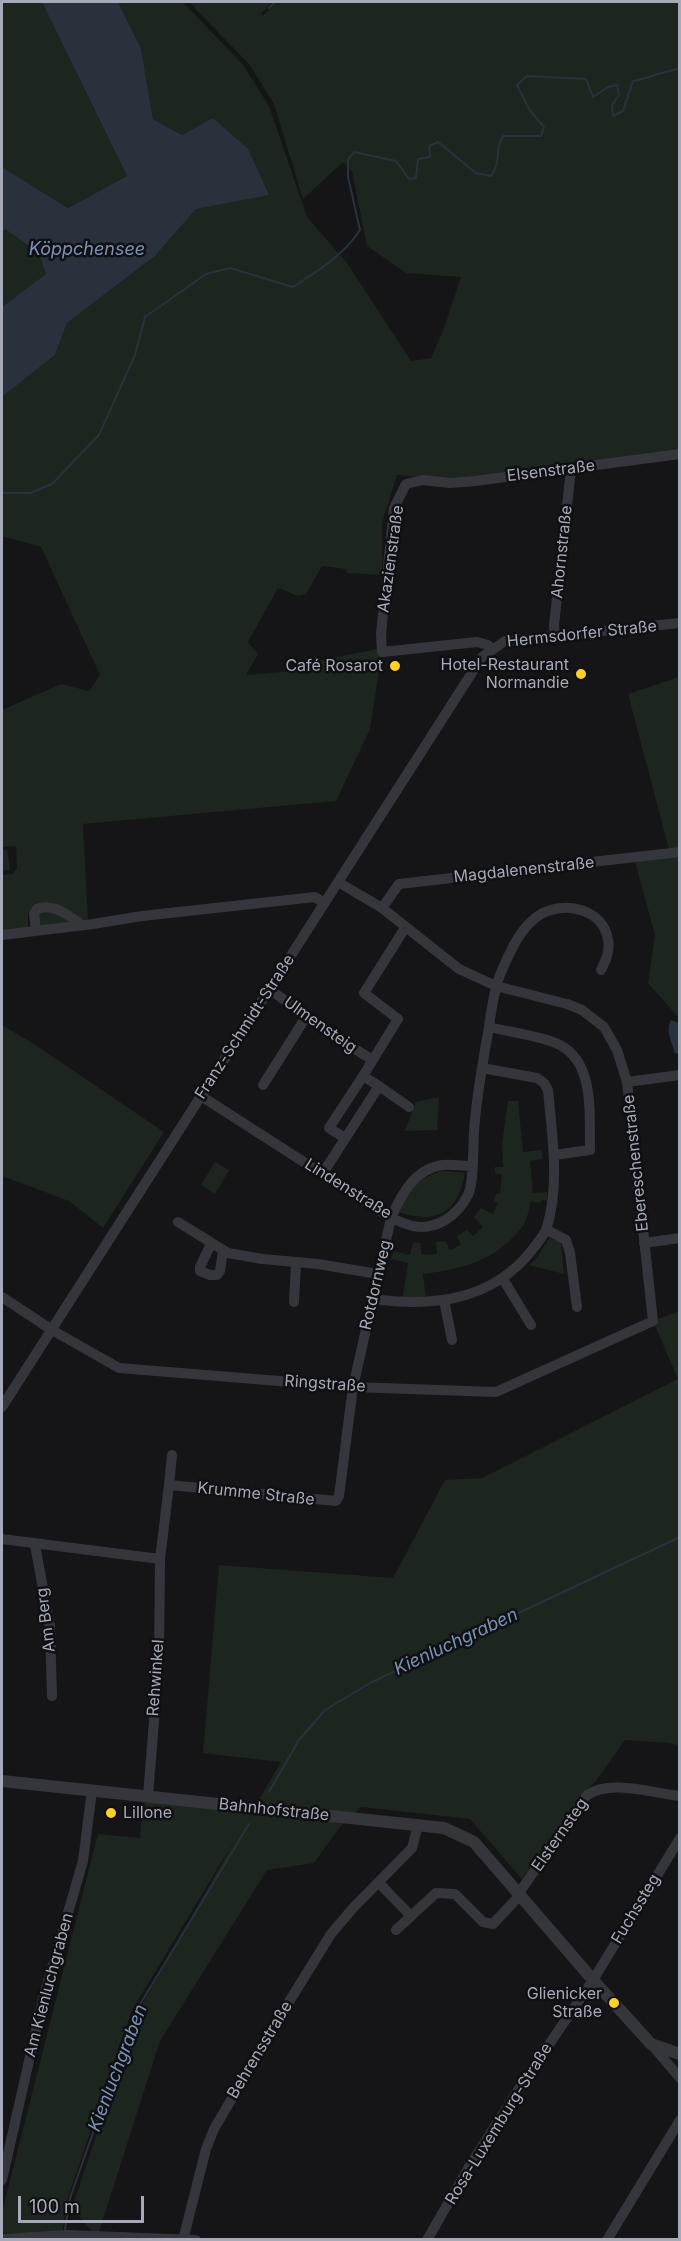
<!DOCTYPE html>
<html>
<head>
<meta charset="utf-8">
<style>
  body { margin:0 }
  #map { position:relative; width:681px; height:2241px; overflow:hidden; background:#151517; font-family:Inter,sans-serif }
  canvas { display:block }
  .frame { position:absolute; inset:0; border:3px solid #a5a9b8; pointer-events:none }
  .scale { position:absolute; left:18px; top:2196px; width:126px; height:27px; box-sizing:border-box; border:3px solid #a5a9b8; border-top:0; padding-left:8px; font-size:18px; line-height:21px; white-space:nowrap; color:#a5a9b8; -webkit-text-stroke:4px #101012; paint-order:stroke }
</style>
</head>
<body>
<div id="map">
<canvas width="681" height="2241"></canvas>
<div class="frame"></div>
<div class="scale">100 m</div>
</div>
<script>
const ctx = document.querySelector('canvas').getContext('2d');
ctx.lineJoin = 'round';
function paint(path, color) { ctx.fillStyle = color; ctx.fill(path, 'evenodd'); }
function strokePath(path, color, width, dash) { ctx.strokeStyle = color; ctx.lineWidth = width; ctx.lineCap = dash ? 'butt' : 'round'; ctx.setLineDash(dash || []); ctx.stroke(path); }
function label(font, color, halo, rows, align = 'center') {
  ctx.font = font + ' Inter,sans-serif'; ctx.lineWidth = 5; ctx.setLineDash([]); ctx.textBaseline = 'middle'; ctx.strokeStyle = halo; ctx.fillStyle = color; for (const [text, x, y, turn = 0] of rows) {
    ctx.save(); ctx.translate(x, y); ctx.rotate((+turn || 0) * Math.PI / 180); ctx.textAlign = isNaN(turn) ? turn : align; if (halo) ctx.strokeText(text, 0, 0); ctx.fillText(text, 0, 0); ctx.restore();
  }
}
paint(new Path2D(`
  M2 2H42L127 176 68 208 2 167Z
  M118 2H183L244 66 269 106 307 217 347 263 411 361 431 358 443 331 461 277 406 273 367 246 352 171 343 162 303 199 274 104 249 64 189 2H272L261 14 263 16 276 2H679V456L475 481 397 475 382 523V575L347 573 345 569 322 566 306 594 298 596 278 588 248 642 258 654 246 675 294 671V666L377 649 381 657 370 729 336 801 83 824 88 922H82L67 911 33 909 28 913V928L2 932V875L12 874 17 869 16 846 2 847V710L61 684 89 691 100 675 41 547 2 536V397L55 355 67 323 155 256 196 209 182 135 153 119 141 48Z
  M5 229 39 253 47 274 2 307V232Z
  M679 677V1018L648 983 655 935 634 858 670 853 628 694Z
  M7 849 10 870 2 871V850Z
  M52 909 71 923 45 926 39 924 37 914Z
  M2 1025 31 1042 164 1132 103 1228 69 1201 2 1176Z
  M439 1097 437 1130 405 1131 416 1102Z
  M508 1101H518L523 1152 542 1150V1159L530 1161 533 1193 547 1192V1201L542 1200 539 1203 531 1201C529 1209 527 1221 522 1227 496 1261 462 1269 423 1274L426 1300 402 1301 408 1263 391 1259 394 1251 410 1255 413 1242 420 1243 422 1255 437 1254 436 1242 445 1241 450 1250 461 1245 457 1236 467 1230 473 1236 483 1227 474 1217 481 1208 493 1214 498 1203 494 1201 496 1194 500 1193 502 1175 495 1173V1167H503L502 1144Z
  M215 1162 229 1170 215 1194 201 1185Z
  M444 1171 465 1173C458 1212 438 1225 399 1212 407 1189 421 1176 444 1171Z
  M549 1238 561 1242 564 1274 529 1265 537 1258Z
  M679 1311V1746L670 1743 625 1740 596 1781 583 1793 522 1879 470 1819 361 1807 339 1828 314 1863 267 1870 160 2041 97 2238 72 2208 138 2012 236 1838 132 2010 68 2197 62 2233H2V2212L98 1834 140 1838 143 1801 254 1808 281 1762 203 1753 219 1565 393 1578 445 1480 482 1478 678 1379 653 1321Z`), '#1c251e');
paint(new Path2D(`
  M42 2H118L141 48 153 119 182 135 213 118 248 149 269 195 196 209 155 256 67 323 55 355 2 397V307L46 274 39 253 5 229 2 232V167L68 208 127 176Z
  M671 1020 679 1023V1054L675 1053C672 1043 665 1030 671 1020Z`), '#29313c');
strokePath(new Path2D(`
  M269 8 275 2
  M2 493H30L52 484 99 435 135 355 145 317 165 303 206 274 230 268 293 287C319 270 343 256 360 230L348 177V160L354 152 396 161 409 179 416 178 418 159 430 157 429 146 438 142 476 173 491 176C503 159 493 152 503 136H541L544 127 529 109 517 85 527 76 586 79 593 97 608 87 617 85 619 95 612 105 613 116 623 111 633 81C649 78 663 71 680 69
  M269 1792 299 1740 325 1710 372 1682 680 1537
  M65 2229 70 2198 136 2011 249 1824`), '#29313c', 2);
strokePath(new Path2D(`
  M555 635 554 625 571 469
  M491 649 488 645 477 642 382 652 381 634 394 508 406 484 423 480 450 483 475 481 680 454
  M382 908 399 884 680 852
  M36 930 34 914 37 909C52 903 65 913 78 922L80 925
  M2 935 93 924 142 916 315 897 324 903
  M269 989 336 1037 371 1059
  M489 1027C510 1032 533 1035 553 1042 596 1057 589 1113 590 1150L554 1155
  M363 1076 398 1019 364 993 405 928
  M627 1082 680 1075
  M263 1085 306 1017
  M379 1086 409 1107
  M201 1096 391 1218C398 1221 405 1224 413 1226 436 1231 458 1215 468 1195 474 1183 473 1147 474 1132 476 1099 482 1066 488 1033 491 1014 493 993 500 975 509 954 521 924 543 913 567 901 604 910 608 940 610 951 606 960 601 970
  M323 1173 379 1086 363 1076 329 1128 345 1138
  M178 1222 228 1253 262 1259 318 1264 378 1274
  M547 1230 566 1240 570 1253 577 1307
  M644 1243 680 1238
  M211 1244 200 1267V1271L210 1275H217L220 1271 223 1251
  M503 1279 531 1325
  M2 1297 52 1330 119 1368 353 1387 496 1392 653 1321 627 1082 617 1050 604 1027 582 1010 567 1004 496 986 459 969 382 908 338 882
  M373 1299C433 1307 492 1301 532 1250 537 1243 545 1235 547 1227 560 1182 552 1135 548 1090L544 1083 537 1078 482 1068
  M444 1300 452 1340
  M294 1302 296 1262
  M2 1407 482 657 505 641 680 623
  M169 1485 172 1455
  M2 1539 160 1559
  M35 1545 50 1627 52 1696
  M148 1796 159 1659 160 1559 169 1485 336 1501 339 1496 353 1387 391 1218C401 1195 415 1168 443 1165 452 1164 463 1166 472 1166
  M379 1883 411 1916
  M519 1893 587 1795C611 1779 651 1793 680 1796
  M396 1930 436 1893 455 1894 483 1922 493 1924 521 1894
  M651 2044 680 2078
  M2 2180 43 1999 83 1861 92 1790
  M2 2239 67 2235 196 2240
  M183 2240 206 2149 214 2129 282 2013 331 1934 353 1908 412 1848 418 1825
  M427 2240 469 2167 522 2084 593 1980 680 1838
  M607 2240 680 2120`), '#35363c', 10);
strokePath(new Path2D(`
  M2 1781 444 1828 474 1842 593 1980 651 2044 680 2054`), '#35363c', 12);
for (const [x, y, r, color] of [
  [395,666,6,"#ffd125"],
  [581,674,6,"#ffd125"],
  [111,1813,6,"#ffd125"],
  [614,2003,6,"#ffd125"]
]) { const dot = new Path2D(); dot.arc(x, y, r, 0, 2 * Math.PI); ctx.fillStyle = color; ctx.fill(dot); strokePath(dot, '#101012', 2); }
label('16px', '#a5a9b8', '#101012', [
  ["Elsenstraße",551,471,-7],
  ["Ahornstraße",562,552,-84],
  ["Akazienstraße",391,559,-82],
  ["Hermsdorfer Straße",582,634,-6],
  ["Magdalenenstraße",524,870,-6],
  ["Ulmensteig",320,1025,35],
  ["Franz-Schmidt-Straße",245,1027,-57],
  ["Ebereschenstraße",636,1163,-96],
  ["Lindenstraße",348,1189,32],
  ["Rotdornweg",376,1285,-77],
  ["Ringstraße",325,1384,4],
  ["Krumme Straße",256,1494,6],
  ["Am Berg",46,1620,-97],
  ["Rehwinkel",156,1678,-86],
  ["Bahnhofstraße",274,1810,6],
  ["Elsternsteg",560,1835,-55],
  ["Fuchssteg",636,1909,-59],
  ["Am Kienluchgraben",49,1985,-75],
  ["Behrensstraße",260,2050,-59],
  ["Rosa-Luxemburg-Straße",499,2124,-58]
]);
label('16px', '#a5a9b8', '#101012', [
  ["Hotel-Restaurant",569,665],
  ["Normandie",569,683],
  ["Café Rosarot",383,666],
  ["Lillone",123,1813,"left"],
  ["Glienicker",602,1994],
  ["Straße",602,2012]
], 'right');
label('italic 18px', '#7892b7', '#101012', [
  ["Köppchensee",87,250],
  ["Kienluchgraben",456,1642,-25],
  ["Kienluchgraben",118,2068,-69]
]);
</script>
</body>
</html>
